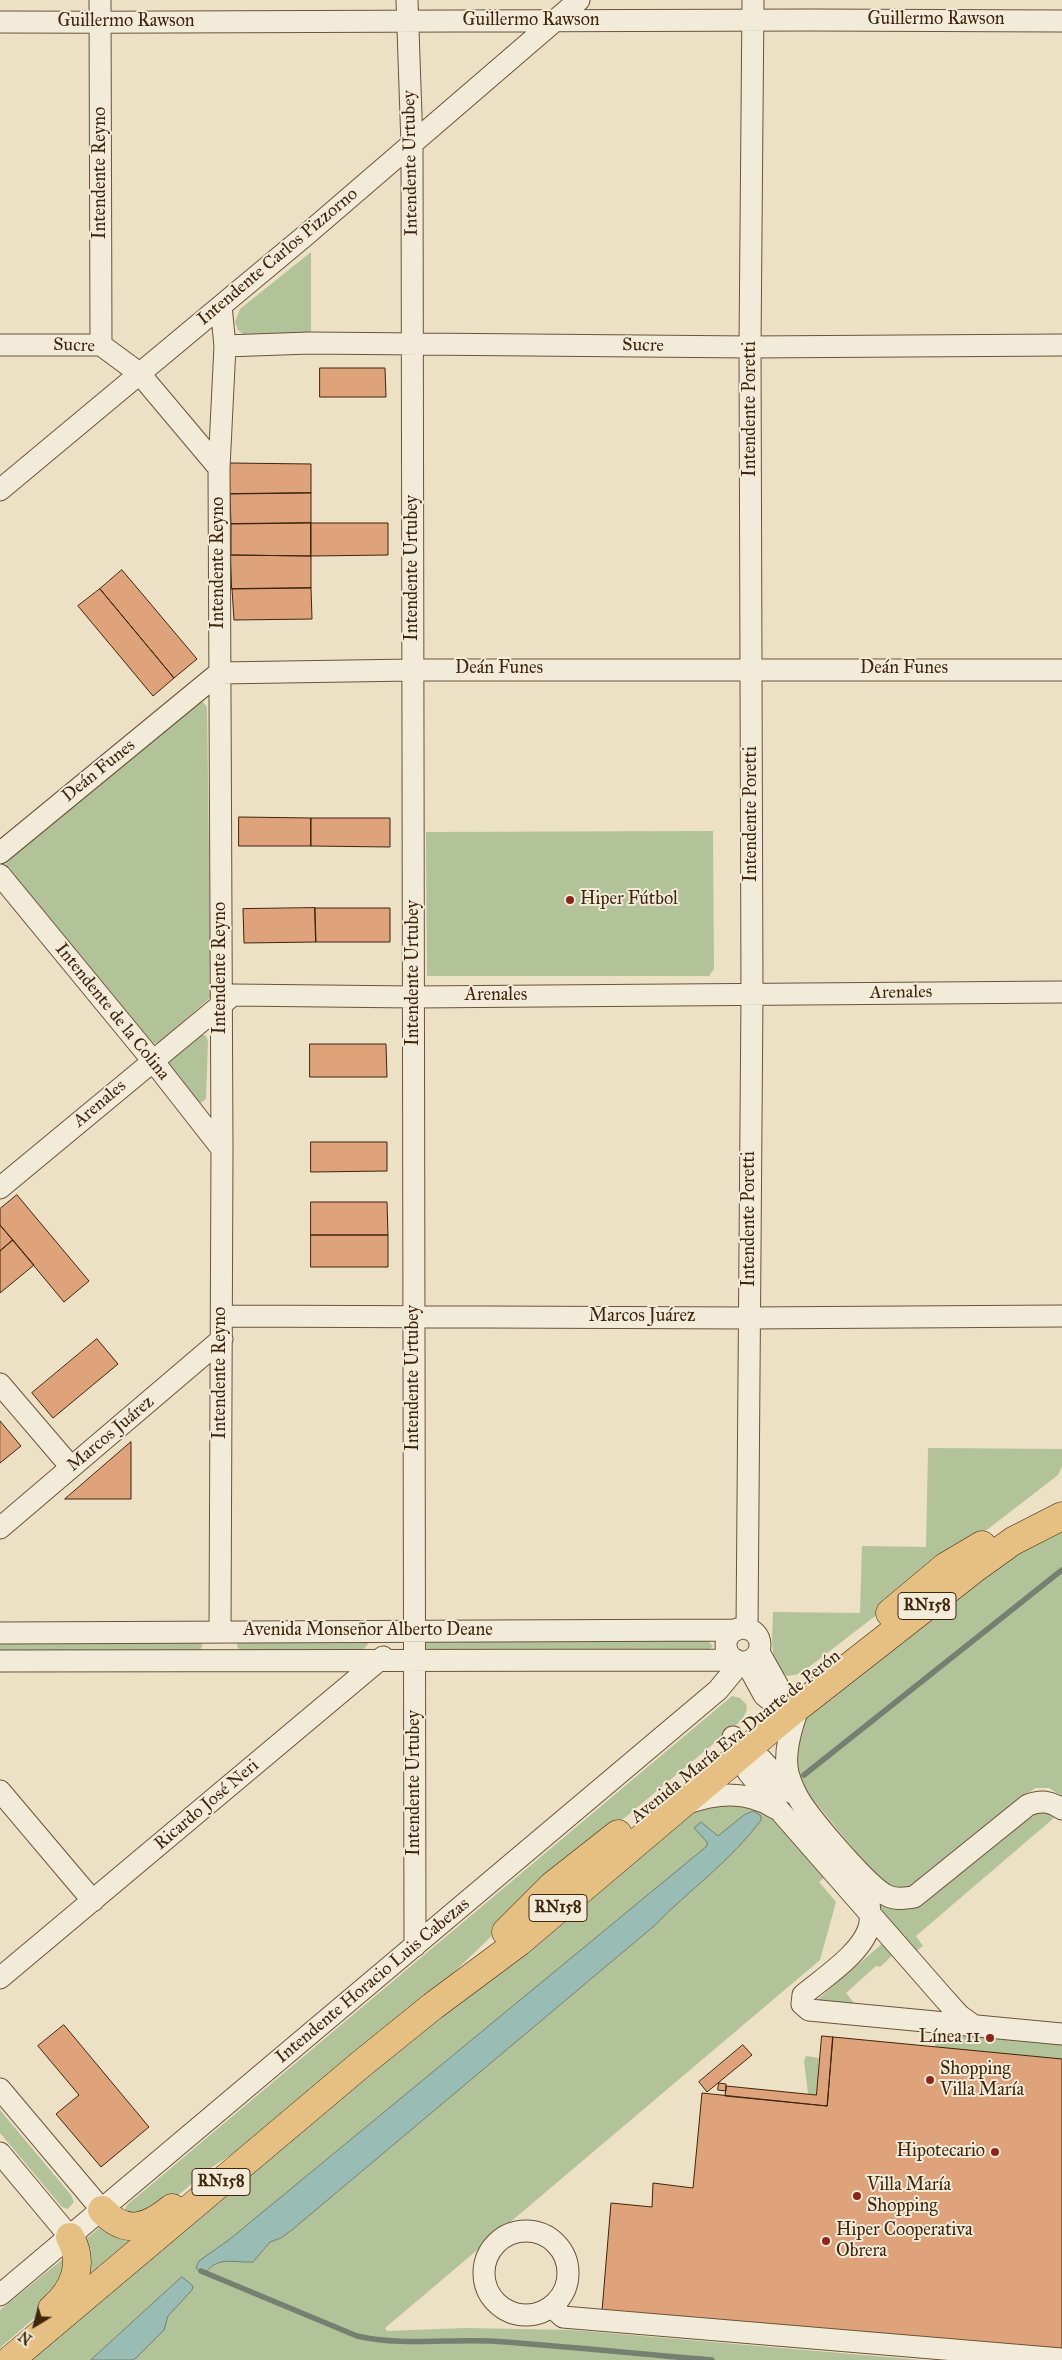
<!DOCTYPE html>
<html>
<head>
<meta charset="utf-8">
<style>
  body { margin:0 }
  #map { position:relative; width:1062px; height:2360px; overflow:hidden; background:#ece0c5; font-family:"IM FELL Great Primer",serif }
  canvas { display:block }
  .north { position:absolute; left:10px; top:2300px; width:50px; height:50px; -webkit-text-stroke:4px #f3ebd9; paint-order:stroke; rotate:217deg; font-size:14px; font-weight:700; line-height:20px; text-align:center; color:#3e250b }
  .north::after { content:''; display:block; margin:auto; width:18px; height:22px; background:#3e250b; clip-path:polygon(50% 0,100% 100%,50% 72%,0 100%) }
</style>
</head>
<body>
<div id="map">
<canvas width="1062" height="2360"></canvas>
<div class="north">N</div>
</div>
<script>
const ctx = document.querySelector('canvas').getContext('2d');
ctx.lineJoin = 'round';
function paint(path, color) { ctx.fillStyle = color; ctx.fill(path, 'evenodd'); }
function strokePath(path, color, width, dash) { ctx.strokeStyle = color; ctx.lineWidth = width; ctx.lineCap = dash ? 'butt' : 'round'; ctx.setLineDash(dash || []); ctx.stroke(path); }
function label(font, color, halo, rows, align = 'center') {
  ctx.font = font + ' "IM FELL Great Primer",serif'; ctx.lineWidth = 4; ctx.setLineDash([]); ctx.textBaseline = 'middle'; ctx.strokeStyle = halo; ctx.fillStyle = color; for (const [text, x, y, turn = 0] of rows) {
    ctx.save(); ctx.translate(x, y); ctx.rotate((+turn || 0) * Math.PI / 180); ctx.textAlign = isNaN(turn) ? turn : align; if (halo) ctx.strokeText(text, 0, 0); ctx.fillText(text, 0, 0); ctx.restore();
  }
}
paint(new Path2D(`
  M311 252V334L244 335 238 330 235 322 240 309Z
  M198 701H202L207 707 211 997 160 1042 154 1044 6 867 7 859Z
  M713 831 714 969 709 976H427L426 832Z
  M201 1034 206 1036 208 1041 206 1099 199 1104 168 1063Z
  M928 1448 1062 1449V1466L1058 1475 800 1674 787 1676C767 1663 773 1633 773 1612L860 1613 862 1546 926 1547Z
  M1062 1524V1796L1049 1788H1035L926 1880 904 1893 881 1882 797 1780C791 1758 795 1733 808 1714L996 1563Z
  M0 1641 201 1642 202 1646 200 1651H0Z
  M368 1641 369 1643 362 1651H240L237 1646 238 1642Z
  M425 1641H708L713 1646 709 1650H427L423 1647Z
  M732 1696 740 1698 746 1704 747 1710 742 1720 544 1885 439 1987 271 2129 209 2169 162 2209 127 2214 125 2210 127 2205Z
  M726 1800 772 1816 825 1877 819 1882 836 1902 820 1960 385 2328 387 2331 465 2328 573 2330 922 2360H23L169 2236 690 1811Z
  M1035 1811 1051 1814 1055 1817 916 1936 923 1946 916 1951 882 1914 879 1905 880 1903 901 1909 918 1906 935 1894Z
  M884 1942 894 1954 880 1967 876 1966 846 1993 854 2003 851 2005 815 2002Z
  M936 2033 1062 2045V2059L935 2048Z
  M806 2056 819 2058 816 2095 808 2094 804 2061Z
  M0 2110 71 2195 74 2202 68 2209 62 2207 0 2133Z
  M104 2224 137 2237 88 2281 82 2242Z
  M63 2259 67 2262 48 2306 0 2348V2310Z`), '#b2c399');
const water = new Path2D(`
  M754 1811 761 1816V1820C731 1861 689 1890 654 1926L293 2229 281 2238 270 2242 253 2262C233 2263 217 2255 204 2275L196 2268 199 2261 230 2239 707 1846V1842L694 1828 701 1822 718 1836 744 1815Z
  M182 2277 193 2286 192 2290 168 2316 164 2330 137 2357 133 2360H91Z`);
paint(water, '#99bdb5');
strokePath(water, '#758071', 1);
strokePath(new Path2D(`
  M804 1775 1062 1570
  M201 2271 357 2336C401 2346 446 2339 491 2341 564 2346 638 2354 712 2360`), '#758071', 5.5);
const building = new Path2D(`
  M320 368H385L386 397H320Z
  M230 463 311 464V493L230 494Z
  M311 493V523L231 524 230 494Z
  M311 523H388V555L311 556Z
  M311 523V556L231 555V524Z
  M231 555 311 556V588L232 589Z
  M122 570 197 659 174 678 100 589Z
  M311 588 312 619 234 620 232 589Z
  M100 589 174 678 153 696 78 606Z
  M239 817 311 818V846H239Z
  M311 818H390V847L311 846Z
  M315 908H390V942H316Z
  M315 908 316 942 244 943 243 909Z
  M310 1044H386L387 1077H310Z
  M311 1142H387V1171L311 1172Z
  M17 1195 89 1281 64 1302 0 1225V1209Z
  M311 1202H387L388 1235H311Z
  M0 1225 13 1240 0 1251Z
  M311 1235H388V1267H311Z
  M13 1240 34 1265 0 1293V1251Z
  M97 1339 118 1364 53 1418 32 1393Z
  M0 1421 21 1446 0 1463Z
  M131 1442V1499H65Z
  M64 2025 149 2127 101 2167 56 2114 79 2095 38 2046Z
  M822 2036 833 2037 827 2106 725 2096 726 2086 816 2095Z
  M833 2037 1062 2059V2350L602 2311 611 2203 652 2207 653 2183 693 2188 702 2093 827 2106Z
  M743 2045 752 2055 707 2092 699 2082Z
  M719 2083 726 2084V2091L718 2090Z`);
paint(building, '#dfa37c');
strokePath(building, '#3e250b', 1);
const minor = new Path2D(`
  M100 0 101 345
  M407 0 412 145 415 1946
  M0 22C354 23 708 18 1062 21
  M0 345H101L139 373 219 468
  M225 346 310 343 750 347 1062 345
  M0 490 306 235 579 0
  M0 853 219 673 413 670H1062
  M0 875 153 1061 222 1149
  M0 1188 233 995 414 997 1062 992
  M222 1316 749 1318 1062 1316
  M0 1384 71 1467
  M0 1528 222 1339
  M726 1645a17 17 0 1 1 34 0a17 17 0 1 1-34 0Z
  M747 1629 752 995 750 347 753 0
  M220 1631 222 1149 219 468 225 346 221 306
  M0 1633 736 1630
  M759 1652 778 1686 775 1704
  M0 1661 736 1660
  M746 1662 764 1695 775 1704
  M799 1706C792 1725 783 1752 788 1773 791 1784 796 1795 802 1804 815 1823 869 1888 888 1896 896 1900 905 1898 914 1897L1028 1805C1041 1800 1050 1801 1062 1809
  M733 1737 744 1751 762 1760 792 1793
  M744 1751 748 1772 780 1811 942 1996 959 2015 973 2025
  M0 1791 93 1901
  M685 1804C716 1793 746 1790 775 1808
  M866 1880C867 1893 871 1908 870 1922 867 1950 823 1978 803 1995L802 2004 809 2010 1062 2034
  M0 1978 383 1657
  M0 2089 102 2210
  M0 2153 70 2237
  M484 2273a42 42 0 1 1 84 0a42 42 0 1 1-84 0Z
  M0 2295 718 1690 741 1662
  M552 2307 563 2317 1062 2359`);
const highway = new Path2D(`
  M890 1613 945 1567 982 1545
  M506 1932 552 1886 618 1834
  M102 2210C126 2236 148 2228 172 2208
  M52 2309C74 2290 85 2264 70 2237
  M10 2360 360 2065 433 2006 519 1942 785 1717 974 1569 1013 1541 1062 1516`);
strokePath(minor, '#6a543a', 23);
strokePath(highway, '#3e250b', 29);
strokePath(minor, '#f3ebd9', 21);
strokePath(highway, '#e6c082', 28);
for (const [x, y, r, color] of [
  [570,900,5,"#8f2418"],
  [990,2038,5,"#8f2418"],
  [930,2080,5,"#8f2418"],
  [995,2152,5,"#8f2418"],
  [857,2196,5,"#8f2418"],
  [826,2241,5,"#8f2418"]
]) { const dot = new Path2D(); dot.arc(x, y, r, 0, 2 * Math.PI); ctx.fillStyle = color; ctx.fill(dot); strokePath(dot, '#f3ebd9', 2); }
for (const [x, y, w] of [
  [927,1606,58],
  [558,1908,58],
  [221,2182,58]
]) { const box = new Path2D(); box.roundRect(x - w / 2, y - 13.5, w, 27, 4); ctx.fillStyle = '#f3ebd9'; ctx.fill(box); strokePath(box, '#3e250b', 1); }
label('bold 16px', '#3e250b', null, [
  ["RN158",927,1606],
  ["RN158",558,1908],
  ["RN158",221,2182]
]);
label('18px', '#3e250b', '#f3ebd9', [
  ["Guillermo Rawson",936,20],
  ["Guillermo Rawson",531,21],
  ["Guillermo Rawson",126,22],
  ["Intendente Urtubey",411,163,-91],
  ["Intendente Reyno",101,173,-90],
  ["Intendente Carlos Pizzorno",278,257,-40],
  ["Sucre",74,346,2],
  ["Sucre",643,346,1],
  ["Intendente Poretti",751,409,-90],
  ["Intendente Reyno",219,563,-90],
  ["Intendente Urtubey",413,568,-90],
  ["Deán Funes",499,669],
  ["Deán Funes",904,669],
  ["Deán Funes",99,771,-39],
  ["Intendente Poretti",752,814,-90],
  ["Intendente Reyno",221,968,-90],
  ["Intendente Urtubey",414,973,-90],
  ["Arenales",901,993,-1],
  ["Arenales",496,996],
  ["Intendente de la Colina",112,1012,51],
  ["Arenales",100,1104,-40],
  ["Intendente Poretti",750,1219,-90],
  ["Marcos Juárez",642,1317],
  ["Intendente Reyno",221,1373,-90],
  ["Intendente Urtubey",414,1378,-90],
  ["Marcos Juárez",111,1434,-40],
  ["Avenida Monseñor Alberto Deane",368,1631],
  ["Avenida María Eva Duarte de Perón",736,1737,-39],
  ["Intendente Urtubey",415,1783,-90],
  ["Ricardo José Neri",207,1805,-40],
  ["Intendente Horacio Luis Cabezas",373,1981,-40]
]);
label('18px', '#3e250b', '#f3ebd9', [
  ["Hiper Fútbol",580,900],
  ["Línea 11",980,2038,"right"],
  ["Shopping",940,2070],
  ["Villa María",940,2091],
  ["Hipotecario",985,2152,"right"],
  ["Villa María",867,2186],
  ["Shopping",867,2207],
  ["Hiper Cooperativa",836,2231],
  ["Obrera",836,2252]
], 'left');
</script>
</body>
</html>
